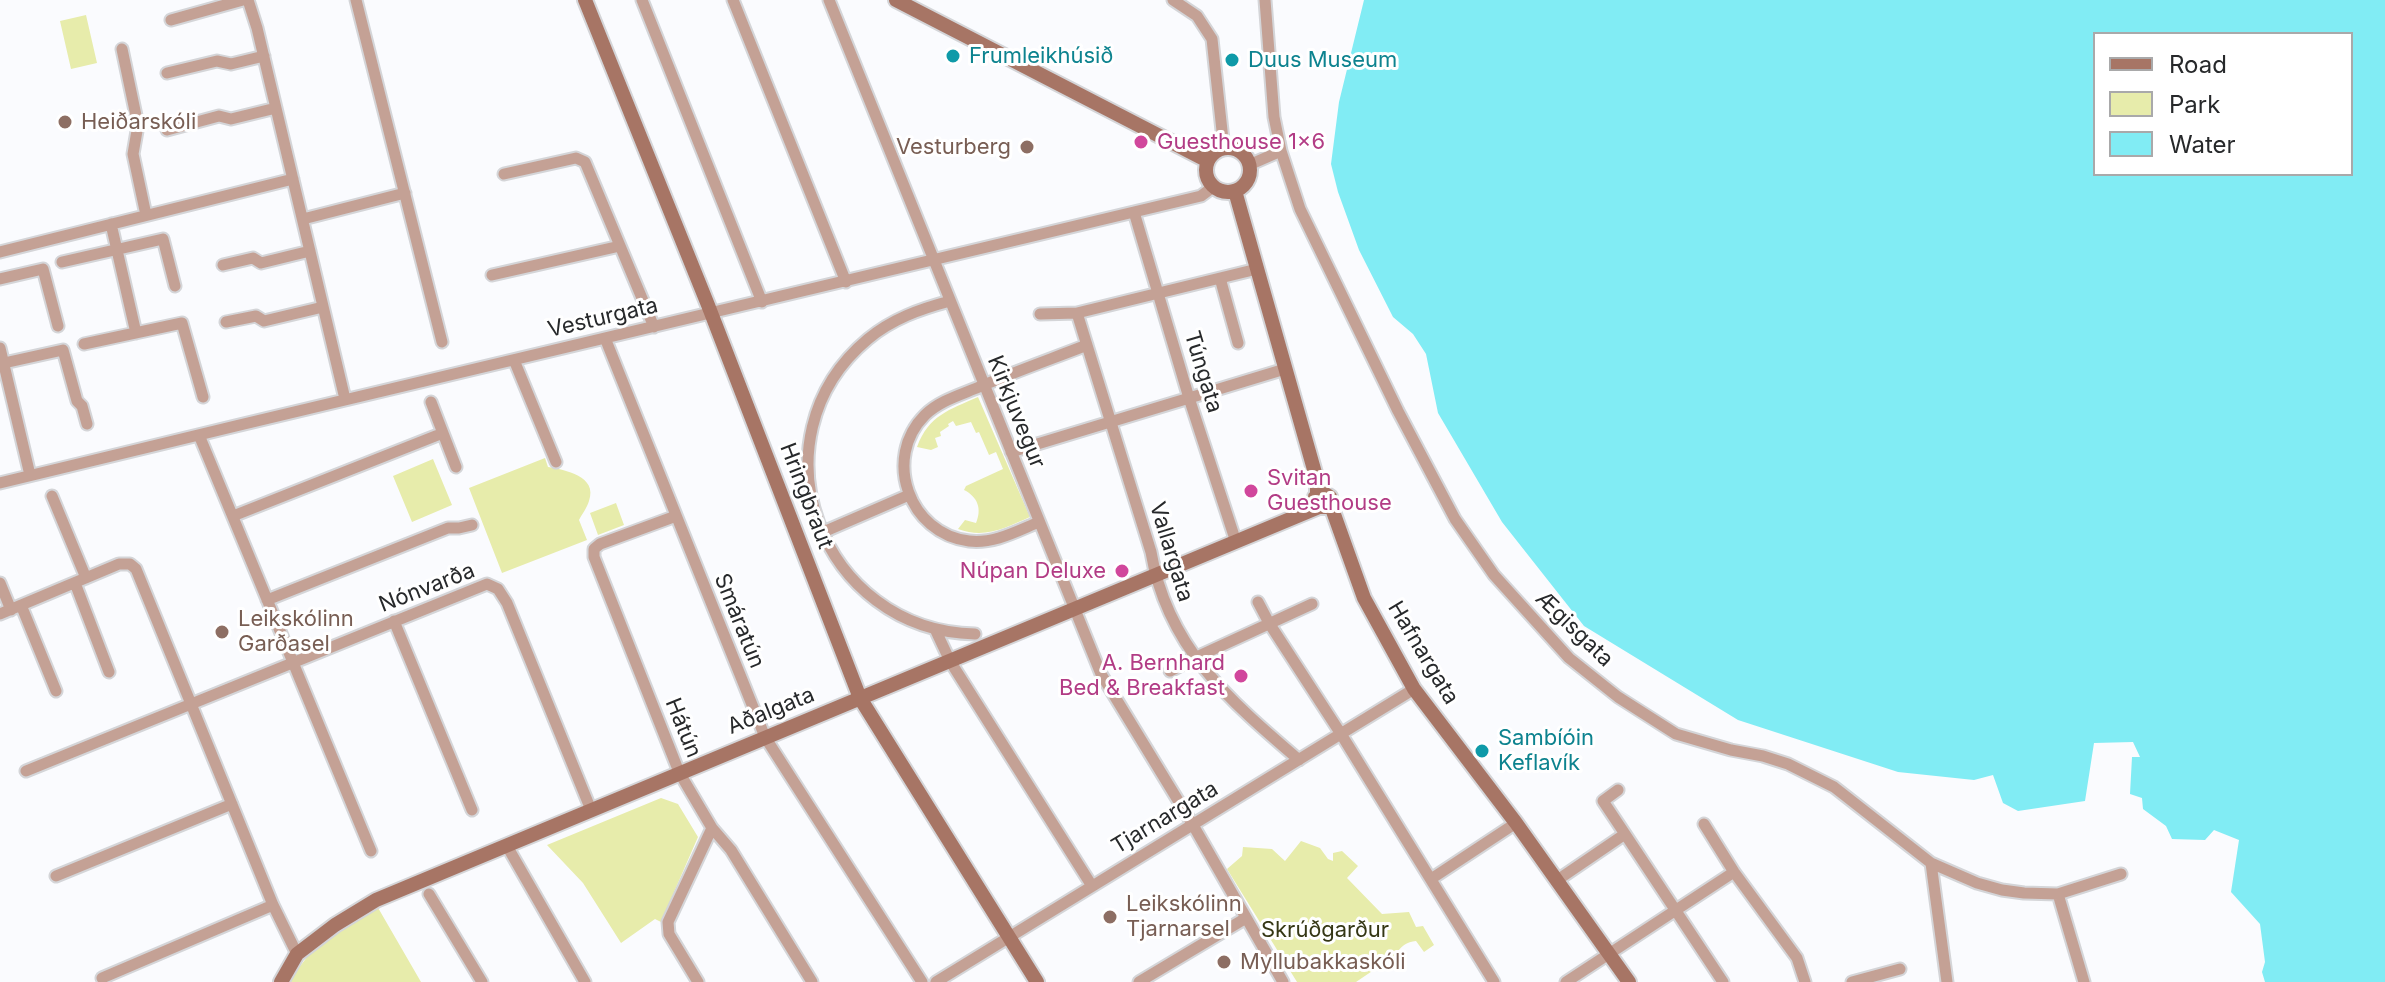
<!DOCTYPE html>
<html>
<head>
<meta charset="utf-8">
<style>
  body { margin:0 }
  #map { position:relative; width:2385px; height:982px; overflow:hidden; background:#fafbfe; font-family:Inter,sans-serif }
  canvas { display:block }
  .legend { position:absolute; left:2093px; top:32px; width:260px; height:144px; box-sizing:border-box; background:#fff; border:2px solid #a9a9aa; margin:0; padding:10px 14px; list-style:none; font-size:24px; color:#27292b }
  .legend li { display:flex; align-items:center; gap:16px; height:40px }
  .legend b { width:40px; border:2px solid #a9a9aa }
</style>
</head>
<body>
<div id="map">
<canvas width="2385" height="982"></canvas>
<ul class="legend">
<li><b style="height:10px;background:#a77565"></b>Road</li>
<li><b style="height:22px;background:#e7ecab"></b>Park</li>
<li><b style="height:22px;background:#81ecf4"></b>Water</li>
</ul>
</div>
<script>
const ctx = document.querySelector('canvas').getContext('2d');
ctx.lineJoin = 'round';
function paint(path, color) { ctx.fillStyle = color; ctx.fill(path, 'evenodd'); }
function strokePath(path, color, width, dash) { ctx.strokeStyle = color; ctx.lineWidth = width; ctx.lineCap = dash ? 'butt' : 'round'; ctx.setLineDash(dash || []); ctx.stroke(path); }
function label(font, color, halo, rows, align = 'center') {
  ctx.font = font + ' Inter,sans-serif'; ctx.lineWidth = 6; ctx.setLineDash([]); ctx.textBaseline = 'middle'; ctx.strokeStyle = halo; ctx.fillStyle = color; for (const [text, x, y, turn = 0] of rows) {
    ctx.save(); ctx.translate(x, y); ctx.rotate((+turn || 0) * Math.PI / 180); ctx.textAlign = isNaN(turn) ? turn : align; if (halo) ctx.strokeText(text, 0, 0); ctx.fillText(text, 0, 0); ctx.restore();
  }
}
paint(new Path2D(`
  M86 15 97 63 71 69 60 21Z
  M978 397 1030 517C1005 528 985 539 958 529L965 520 976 523C982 509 978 497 964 490L966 486 1003 469 996 452 989 455 979 432 976 433 971 422 956 426 953 421 948 424 949 426 940 432 941 436 935 438 938 447 931 450 917 447C929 415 949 410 978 397Z
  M545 458 548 467C565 470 598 476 589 501 587 508 582 514 579 520L587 540 502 573 469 488Z
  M433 459 452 505 412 522 393 476Z
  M616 503 624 525 598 535 590 513Z
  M661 798 678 804 698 837 661 922 655 919 621 943 583 883 547 845Z
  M1301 841 1320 848 1328 859 1333 861V853L1342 851 1358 866 1347 878 1382 914 1409 912 1416 927 1423 926 1434 945 1424 952 1416 941C1407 942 1400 946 1396 955L1356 982H1297L1227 869 1242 856 1243 847 1272 849 1285 861Z
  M377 906 421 982H288L317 944Z`), '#e7ecab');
paint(new Path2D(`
  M1364 0H2385V982H2265L2262 972 2265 962 2260 924 2231 892 2239 840 2214 830 2205 840 2172 839 2166 826 2143 809 2142 798 2130 794 2132 757H2140L2133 742 2094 743 2085 801 2018 811 2003 803 1993 775 1974 780 1898 772 1738 720 1584 626 1502 522 1438 413 1426 354 1413 334 1393 317 1359 250 1338 192 1331 164 1339 102ZM2095 34H2351V174H2095Z`), '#81ecf4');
const street = new Path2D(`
  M248 0 257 28 345 399
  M356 0 442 342
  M642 0 762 302
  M733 0 846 282
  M829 0 1101 674 1193 825 1283 982
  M1173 0 1197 16 1212 39 1224 149
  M1265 0 1274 117 1281 151
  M171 20 243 0
  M122 49 138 125 133 154 146 215
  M167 73 217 61 231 64 264 56
  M167 130 219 116 231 119 276 108
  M1249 165 1281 151 1300 209 1398 411 1455 519 1494 575 1569 658 1618 697 1676 734 1731 750 1763 756 1788 764 1834 787 1931 863 1977 883 2002 890 2024 893 2058 894
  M504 174 576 158 585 162 654 327
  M1134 212 1189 398 1236 542
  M303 219 405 193
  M111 224 136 333
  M0 252 293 179
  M62 262 163 239 175 286
  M223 265 253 258 261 263 310 251
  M492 275 620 246
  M1220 278 1238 343
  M0 279 43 269 58 326
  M950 301C920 309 892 319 868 339 748 439 821 631 975 634
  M1077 313 1151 552C1167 647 1229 700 1299 760
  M1040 314 1077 313 1257 269
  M226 322 256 316 264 321 323 307
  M605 338 765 737 922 982
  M84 344 182 323 203 397
  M0 348 30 475
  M514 360 556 462
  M4 363 63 350 77 401 82 406 87 424
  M431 402 456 467
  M199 435 371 851
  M1011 452 1285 369
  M0 483C400 385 802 294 1201 196L1213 187
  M52 496 86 578
  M233 516 443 433
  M676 516 600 544 594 549V557L679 772 712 828 731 850 812 982
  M1039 522C1017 531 994 544 969 541 909 534 882 458 925 415 939 401 960 395 979 387 1014 372 1051 359 1087 345
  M821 533 909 495
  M0 583 11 610
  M75 583 109 672
  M267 600 448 528H459L472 525
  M1258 602 1269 623 1341 734 1494 982
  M21 605 56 691
  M0 614 119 564H130L136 569 273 905 297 954
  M394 621 472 810
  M935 629 950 661 1092 886
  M1201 655 1312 604
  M1170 671 1195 658
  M26 771 487 584 498 589 507 603 591 810
  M1618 790 1603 801 1625 834
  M1704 824 1734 872 1797 958 1805 982
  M507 846 585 982
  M1931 863 1947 982
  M56 876 232 804
  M1431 879 1516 823
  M1556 881 1625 834 1723 982
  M429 894 482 982
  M102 978 273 905
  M698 982 669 934 668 922 712 828
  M936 982 1414 689
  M1139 982 1246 918
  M1566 982 1734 872
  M1852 982 1900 969
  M2084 982 2058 894 2121 874`);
const secondary = new Path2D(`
  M585 0 708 305 860 698 1037 982
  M896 0 1208 161
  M1206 170a22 22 0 1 1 44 0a22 22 0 1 1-44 0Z
  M1235 191 1317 480V494
  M1330 503 1325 507H1319L1315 502V497L1322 492 1330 497V503L1364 598 1414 689 1516 823 1629 982
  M281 982 297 954 335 925 376 900 1319 507`);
strokePath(street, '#d4d5d8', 15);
strokePath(secondary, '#d4d5d8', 18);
strokePath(street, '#c4a195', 11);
strokePath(secondary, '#a77565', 14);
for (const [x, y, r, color] of [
  [953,56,8,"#0f9aa8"],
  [1232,60,8,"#0f9aa8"],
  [65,122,8,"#8d6e63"],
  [1141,142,8,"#d1479c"],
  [1027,147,8,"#8d6e63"],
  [1251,491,8,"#d1479c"],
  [1122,571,8,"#d1479c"],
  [222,632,8,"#8d6e63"],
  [1241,676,8,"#d1479c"],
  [1482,751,8,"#0f9aa8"],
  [1110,917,8,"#8d6e63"],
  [1224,962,8,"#8d6e63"]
]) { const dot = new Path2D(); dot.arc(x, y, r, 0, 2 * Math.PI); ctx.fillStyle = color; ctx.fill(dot); strokePath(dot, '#fff', 3); }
label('22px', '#0d838f', '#fff', [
  ["Frumleikhúsið",969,56],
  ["Duus Museum",1248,60],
  ["Sambíóin",1498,738],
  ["Keflavík",1498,763]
], 'left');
label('22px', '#785e54', '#fff', [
  ["Heiðarskóli",81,122],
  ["Vesturberg",1011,147,"right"],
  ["Leikskólinn",238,619],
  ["Garðasel",238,644],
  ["Leikskólinn",1126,904],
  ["Tjarnarsel",1126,929],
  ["Myllubakkaskóli",1240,962]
], 'left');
label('22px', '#b23c85', '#fff', [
  ["Guesthouse 1×6",1157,142],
  ["Svitan",1267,478],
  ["Guesthouse",1267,503],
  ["Núpan Deluxe",1106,571,"right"],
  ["A. Bernhard",1225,663,"right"],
  ["Bed & Breakfast",1225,688,"right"]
], 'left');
label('22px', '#27292b', '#fff', [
  ["Vesturgata",603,318,-13],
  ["Túngata",1203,372,73],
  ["Kirkjuvegur",1016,412,68],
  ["Hringbraut",806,496,69],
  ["Vallargata",1171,552,73],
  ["Nónvarða",427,588,-21],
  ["Smáratún",739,621,68],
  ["Ægisgata",1574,629,44],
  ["Hafnargata",1423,653,59],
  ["Aðalgata",771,711,-22],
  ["Hátún",683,728,68],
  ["Tjarnargata",1165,818,-31]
]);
label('22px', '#353715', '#fff', [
  ["Skrúðgarður",1325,930]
]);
</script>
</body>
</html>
